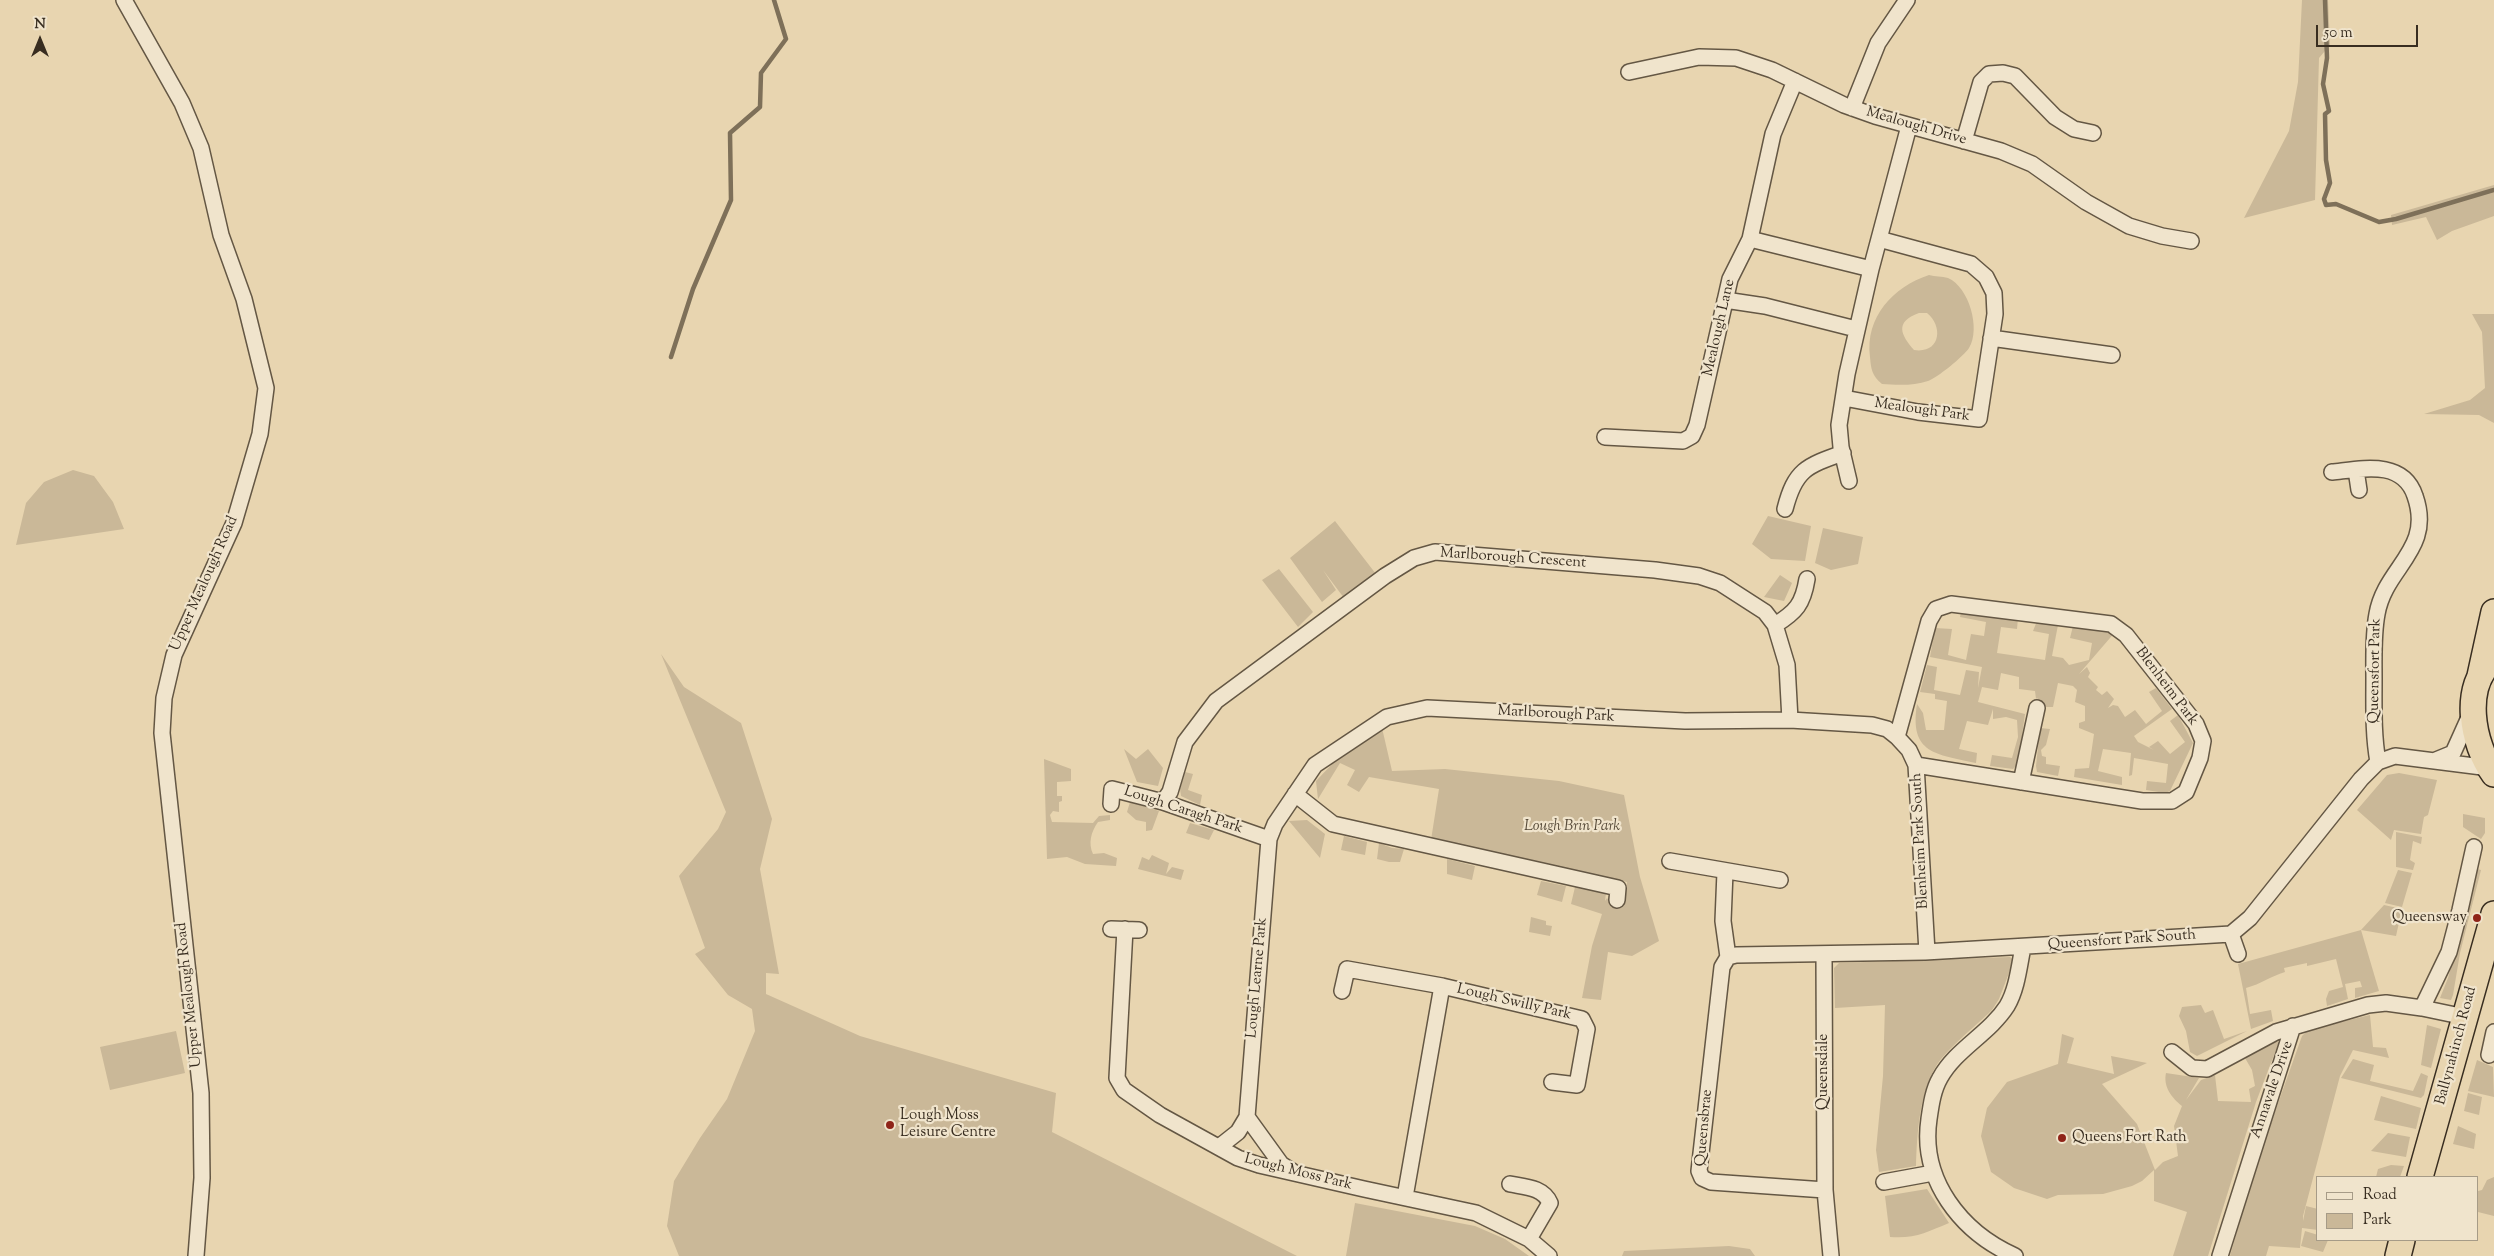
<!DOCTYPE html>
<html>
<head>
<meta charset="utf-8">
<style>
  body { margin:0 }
  #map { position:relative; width:2494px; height:1256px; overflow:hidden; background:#e8d5b0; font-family:"Sorts Mill Goudy",serif }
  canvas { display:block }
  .legend { position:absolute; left:2316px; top:1176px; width:162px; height:65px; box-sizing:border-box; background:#f0e4cc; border:1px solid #a69b87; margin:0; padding:6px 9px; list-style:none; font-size:15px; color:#382d20 }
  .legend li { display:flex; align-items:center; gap:10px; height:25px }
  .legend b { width:25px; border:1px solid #a69b87 }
  .north { position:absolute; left:15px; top:15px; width:50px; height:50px; -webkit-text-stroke:4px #f0e4cc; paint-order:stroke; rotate:0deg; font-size:14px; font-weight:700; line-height:20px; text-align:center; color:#382d20 }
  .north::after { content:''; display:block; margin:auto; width:18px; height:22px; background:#382d20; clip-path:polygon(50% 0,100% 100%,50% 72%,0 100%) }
  .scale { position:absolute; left:2316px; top:25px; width:102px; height:22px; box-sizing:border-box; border:2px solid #382d20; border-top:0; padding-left:6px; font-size:15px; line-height:18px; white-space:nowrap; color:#382d20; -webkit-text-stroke:4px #f0e4cc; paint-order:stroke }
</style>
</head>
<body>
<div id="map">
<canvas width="2494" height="1256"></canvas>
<ul class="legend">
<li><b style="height:6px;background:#f0e4cc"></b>Road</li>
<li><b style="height:14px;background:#cab898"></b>Park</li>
</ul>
<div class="north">N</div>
<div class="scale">50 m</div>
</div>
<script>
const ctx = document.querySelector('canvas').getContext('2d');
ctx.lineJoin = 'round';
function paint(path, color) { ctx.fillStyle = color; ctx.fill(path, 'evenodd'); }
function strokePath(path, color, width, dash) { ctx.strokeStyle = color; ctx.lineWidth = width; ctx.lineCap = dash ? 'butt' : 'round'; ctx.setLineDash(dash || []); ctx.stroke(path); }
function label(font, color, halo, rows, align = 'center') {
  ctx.font = font + ' "Sorts Mill Goudy",serif'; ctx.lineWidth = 4.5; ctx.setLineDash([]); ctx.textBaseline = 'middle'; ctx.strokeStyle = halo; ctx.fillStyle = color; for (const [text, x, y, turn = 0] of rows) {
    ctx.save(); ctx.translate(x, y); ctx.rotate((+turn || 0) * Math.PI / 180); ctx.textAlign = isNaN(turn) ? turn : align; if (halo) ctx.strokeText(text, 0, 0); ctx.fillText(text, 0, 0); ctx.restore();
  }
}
paint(new Path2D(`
  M2302 0H2328L2330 45 2319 58 2315 200 2244 218 2289 131 2298 82Z
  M2494 185V216L2452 231 2437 240 2426 217 2392 225 2391 215Z
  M1929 275C1935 277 1942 276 1948 278 1969 287 1981 329 1969 348 1964 356 1937 378 1928 381 1914 386 1896 385 1882 384 1872 376 1871 369 1870 357 1865 317 1893 287 1929 275ZM1919 313H1927C1944 327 1940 354 1914 350 1901 335 1894 322 1919 313Z
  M2472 314H2494V423L2479 415 2424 414 2470 400 2485 388 2482 332Z
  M73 470 94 476 113 502 124 529 16 545 26 503 44 482Z
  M1768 516 1811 526 1805 561 1771 559 1752 544Z
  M1335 521 1376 574 1344 598 1323 570 1336 590 1322 602 1290 558Z
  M1823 528 1863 537 1858 564 1831 570 1815 563Z
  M1279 569 1313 612 1298 627 1262 580Z
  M1780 575 1792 583 1784 601 1764 597Z
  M1961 612 2018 618 2017 629 2001 627 1997 653 2045 660 2049 634 2033 631 2037 621 2058 625 2052 656 2063 658 2069 665 2089 660 2092 643 2070 638 2073 626 2116 631 2079 674 2087 667 2090 673 2088 677 2098 687 2096 690 2102 695 2107 691 2114 699 2108 708 2113 705 2118 706 2125 717 2135 710 2146 724 2162 711 2149 692 2156 688 2172 709 2134 736 2138 742 2154 750 2149 747 2158 741 2170 754 2185 742 2170 721 2178 715 2193 743 2170 791 2165 793 2146 790 2147 781 2166 783 2168 764 2134 758 2132 775 2129 776 2131 753 2103 749 2098 771 2122 777V785L2074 777 2075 769 2089 768 2094 734 2079 728V723L2085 721V706L2075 702 2077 690 2073 686 2058 683 2053 707H2045L2037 698 2036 699 2035 691 2019 689V677L2001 673 1998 690 1982 687 1978 702 2025 714 2018 764 2013 769 1990 766 1992 755 2012 758 2018 737 2017 720 2006 717 1993 719V709L1988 725 1967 721 1959 749 1977 753 1976 763C1936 754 1909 754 1917 704L1923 713 1926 730H1944L1947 701 1935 699V694L1920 692 1927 665 1937 667 1934 690 1960 695 1966 670 1979 672 1978 688 1982 667 1930 657 1935 628 1952 629 1948 655 1966 660 1971 634 1984 636 1986 622 1960 617Z
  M661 654 684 687 741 723 772 819 760 869 779 974 766 973V994L860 1036 1056 1093 1052 1132 1297 1256H679L667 1226 674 1181 700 1138 727 1099 755 1031 752 1009 728 995 695 954 705 948 679 876 718 829 726 812Z
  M1382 728 1392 771 1445 769 1559 781 1624 795 1640 877 1659 941 1632 956 1608 952 1601 1000 1582 998 1592 946 1602 914 1571 904 1575 887 1606 893 1605 901 1607 898 1611 904 1624 905 1627 882 1431 840 1439 789 1369 777 1359 792 1347 785 1355 770 1340 763 1318 799 1316 781 1335 761Z
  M2040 728 2050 729 2046 745 2041 750 2042 756 2046 757V764L2060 766 2058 776 2037 772 2036 766Z
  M1124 749 1136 759 1148 749 1163 768 1158 786 1137 782Z
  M1044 759 1071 769V781L1057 782V796H1062V801L1059 802V812L1053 811 1050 815 1052 822 1093 823 1099 816 1110 815V820L1098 822C1091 832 1088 843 1093 854L1104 853 1117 858 1116 866 1085 864 1067 857 1047 859Z
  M1185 772 1193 774 1188 790 1202 795 1200 805 1181 796 1180 789Z
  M2399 773 2437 780 2428 815 2424 817 2421 834 2394 830 2391 840 2357 810 2387 775Z
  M1130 802 1159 811 1152 830 1146 831V822L1136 820 1127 812Z
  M2463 814 2485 818V833L2481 839 2463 827Z
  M1307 820 1325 834 1320 858 1289 821Z
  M1190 823 1214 830 1209 840 1186 833Z
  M2396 832 2422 837 2421 844 2413 841 2410 860 2415 863 2413 870 2396 867Z
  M1344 836 1367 842 1365 855 1341 850Z
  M1379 843 1392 848 1404 849 1400 862H1389L1377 859Z
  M1152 855 1169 863 1166 874 1172 867 1184 870 1181 880 1138 869 1142 857 1149 860Z
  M1447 859 1475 866 1472 880 1447 874Z
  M2477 869 2481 870 2460 953 2453 995 2451 1000 2440 998 2448 978Z
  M2398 870 2412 873 2402 907 2385 903Z
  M1541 881 1566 886 1562 902 1537 895Z
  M2384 905 2402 909 2396 936 2361 930 2379 991 2355 998V988L2362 987 2360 981 2345 984 2348 999 2327 1006 2326 999 2329 991 2343 987 2336 959 2307 966V963L2284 968 2285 972C2271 976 2261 984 2246 988L2250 1014 2271 1010 2273 1021 2251 1029 2238 964 2361 930Z
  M1531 917 1546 921V925L1552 926 1550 936 1529 932Z
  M2010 957 2014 960 1999 999 1992 1010C1977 1025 1944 1051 1935 1068 1919 1097 1917 1134 1916 1166L1879 1172 1876 1150 1883 1076 1885 1005 1835 1008 1834 968 1839 963Z
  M2201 1005 2205 1013 2213 1010 2224 1039 2247 1031 2197 1056 2190 1052 2186 1031 2179 1016 2182 1007Z
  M2370 1015 2373 1047 2386 1048 2389 1058 2353 1050 2340 1076 2303 1216V1221L2306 1206 2318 1209V1230L2302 1228 2300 1248 2269 1246 2266 1256H2230L2254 1171 2302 1036 2306 1032 2312 1029Z
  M2427 1025 2441 1029 2431 1068 2421 1065Z
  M176 1031 185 1073 110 1090 100 1047Z
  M2062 1034 2074 1038 2067 1063 2114 1074 2111 1056 2147 1063 2102 1084 2137 1124 2155 1170 2163 1162 2178 1156 2174 1126 2182 1106C2172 1098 2163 1087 2166 1073L2199 1078 2186 1100 2201 1080 2215 1075 2218 1101 2251 1102 2249 1089 2255 1086 2252 1070 2245 1058 2272 1042H2279L2256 1102 2208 1256H2173L2187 1212 2154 1201V1170L2142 1181 2132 1186 2103 1194 2058 1195 2047 1199 2014 1188 1991 1172 1981 1136 1987 1108 2007 1082 2058 1064Z
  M2353 1059 2374 1065 2370 1081 2413 1091 2421 1073 2428 1076 2424 1095 2421 1098 2341 1078Z
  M2477 1060 2493 1067 2494 1097 2468 1091Z
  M2468 1093 2482 1097 2479 1115 2464 1111Z
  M2381 1096 2421 1108 2416 1129 2374 1120Z
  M2458 1126 2476 1134 2474 1149 2453 1144Z
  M2388 1133 2410 1137 2406 1157 2371 1151Z
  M2391 1165 2404 1166 2400 1177H2376L2378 1169Z
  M2494 1177V1216L2478 1212V1191L2482 1190 2487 1180Z
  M1927 1189 1949 1223C1927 1232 1915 1239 1890 1237L1885 1196Z
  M1355 1203 1475 1226 1505 1239 1529 1256H1346Z
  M2305 1231 2318 1235V1240H2328L2323 1252 2301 1246Z
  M1729 1246 1750 1249 1755 1256H1622L1624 1251Z`), '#cab898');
strokePath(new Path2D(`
  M2325 0 2327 58 2323 84 2329 111 2325 114 2326 160 2330 183 2324 199 2326 205 2336 204 2379 222 2396 219 2494 190
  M671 357 693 289 731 200 730 133 760 107 761 73 786 39 774 0`), '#7e7059', 4.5);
const minor = new Path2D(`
  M124 0 182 103 201 148 221 235 244 299 266 388 260 434 234 523 174 655 164 698 162 733 201 1093 202 1178 196 1256
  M1629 72 1699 57 1736 58 1772 70 1844 105 1875 116 2001 151 2032 164 2086 202 2129 226 2162 236 2191 241
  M1852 108 1878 43 1907 0
  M1964 141 1981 82 1989 74 2003 73 2015 76 2055 117 2074 129 2093 133
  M1750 239 1871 269
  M1725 300 1765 306 1856 329
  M1991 338 2112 355
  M1844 398 1918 412 1979 419 1995 314 1994 293 1986 277 1971 264 1879 239
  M1605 437 1683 441 1692 436 1697 425 1730 279 1750 239 1773 134 1795 81
  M2356 470 2359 490
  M2332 472C2361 469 2403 459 2415 496 2434 550 2385 567 2377 614 2373 635 2374 657 2374 678 2374 707 2373 734 2378 762
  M1849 481 1841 447 1839 425 1847 374 1871 269 1909 126
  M1785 509C1795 470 1806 466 1843 453
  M1775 625C1796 612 1803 604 1807 579
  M1897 737 1929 621 1936 609 1951 604 2111 624 2126 635 2196 724 2203 741 2200 758 2186 792 2172 801H2142L1916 765
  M2436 760 2453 753 2471 713
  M2021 782 2037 708
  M1295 794 1333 824 1618 888 1617 900
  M1163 802 1170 792 1185 742 1216 701 1385 576 1414 558 1435 552 1655 570 1699 576 1720 583 1765 612 1775 625 1787 665 1790 720
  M1111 804 1112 789 1163 802 1269 839
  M1670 861 1780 880
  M1725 872 1723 921 1728 957
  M1111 929 1139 930
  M1125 929 1117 1078 1124 1090 1160 1115 1238 1158 1259 1165 1364 1189 1476 1213 1529 1239 1549 1256
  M2231 934 2238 954
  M1824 955 1825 1190 1831 1256
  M1728 957 1736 955 1925 952 2231 934 2250 918 2361 779 2378 762 2395 756 2490 768
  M1728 957 1722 967 1699 1171 1702 1178 1711 1182 1825 1190
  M1342 991 1347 969 1442 986
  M2422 1008 2449 952 2460 910 2474 847
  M2172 1052 2192 1068 2207 1069 2276 1032 2368 1005 2386 1003 2422 1008 2465 1017
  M2489 1055 2494 1032
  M1247 1117 1281 1164 1292 1171
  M1219 1147 1238 1132 1247 1117 1269 839 1275 824 1315 765 1387 717 1427 708 1685 721 1790 720 1872 725 1887 729 1897 737 1909 750 1916 765 1927 952
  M1884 1182 1933 1173
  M1510 1184C1525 1187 1543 1187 1550 1203L1529 1239
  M1405 1197 1442 986 1582 1019 1587 1029 1577 1085 1552 1082
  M2015 1256C1961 1232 1920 1180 1929 1119 1931 1105 1933 1090 1940 1078 1956 1049 1989 1034 2007 1006 2017 989 2019 967 2023 947
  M2220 1256 2293 1026`);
const trunk = new Path2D(`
  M2494 659C2461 685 2472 744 2494 774
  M2480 676 2494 612
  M2420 1177 2494 914
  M2398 1256 2402 1240`);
strokePath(minor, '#645744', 18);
strokePath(trunk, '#382d20', 28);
strokePath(minor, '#f0e4cc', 15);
strokePath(trunk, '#e8d5b0', 25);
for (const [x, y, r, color] of [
  [2477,918,5,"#8f2418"],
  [890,1125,5,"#8f2418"],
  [2062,1138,5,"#8f2418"]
]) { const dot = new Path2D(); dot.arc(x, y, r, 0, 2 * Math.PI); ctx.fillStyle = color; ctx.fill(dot); strokePath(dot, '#f0e4cc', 2); }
label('15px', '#382d20', '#f0e4cc', [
  ["Mealough Drive",1916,127,16],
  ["Mealough Lane",1720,328,-77],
  ["Mealough Park",1922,411,8],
  ["Marlborough Crescent",1513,559,4],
  ["Upper Mealough Road",205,584,-66],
  ["Queensfort Park",2376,671,-89],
  ["Blenheim Park",2166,687,53],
  ["Marlborough Park",1556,715,3],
  ["Lough Caragh Park",1183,811,18],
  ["Blenheim Park South",1921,841,-93],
  ["Queensfort Park South",2122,941,-4],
  ["Lough Learne Park",1258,978,-85],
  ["Upper Mealough Road",190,995,-96],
  ["Lough Swilly Park",1514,1003,13],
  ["Ballynahinch Road",2457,1046,-75],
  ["Queensdale",1824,1072,-90],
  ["Annavale Drive",2273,1090,-71],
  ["Queensbrae",1705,1128,-85],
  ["Lough Moss Park",1298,1173,14]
]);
label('italic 15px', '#554938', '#f0e4cc', [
  ["Lough Brin Park",1572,827]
]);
label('15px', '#382d20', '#f0e4cc', [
  ["Queensway",2467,918,"right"],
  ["Lough Moss",900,1116],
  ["Leisure Centre",900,1133],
  ["Queens Fort Rath",2072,1138]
], 'left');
</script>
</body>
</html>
